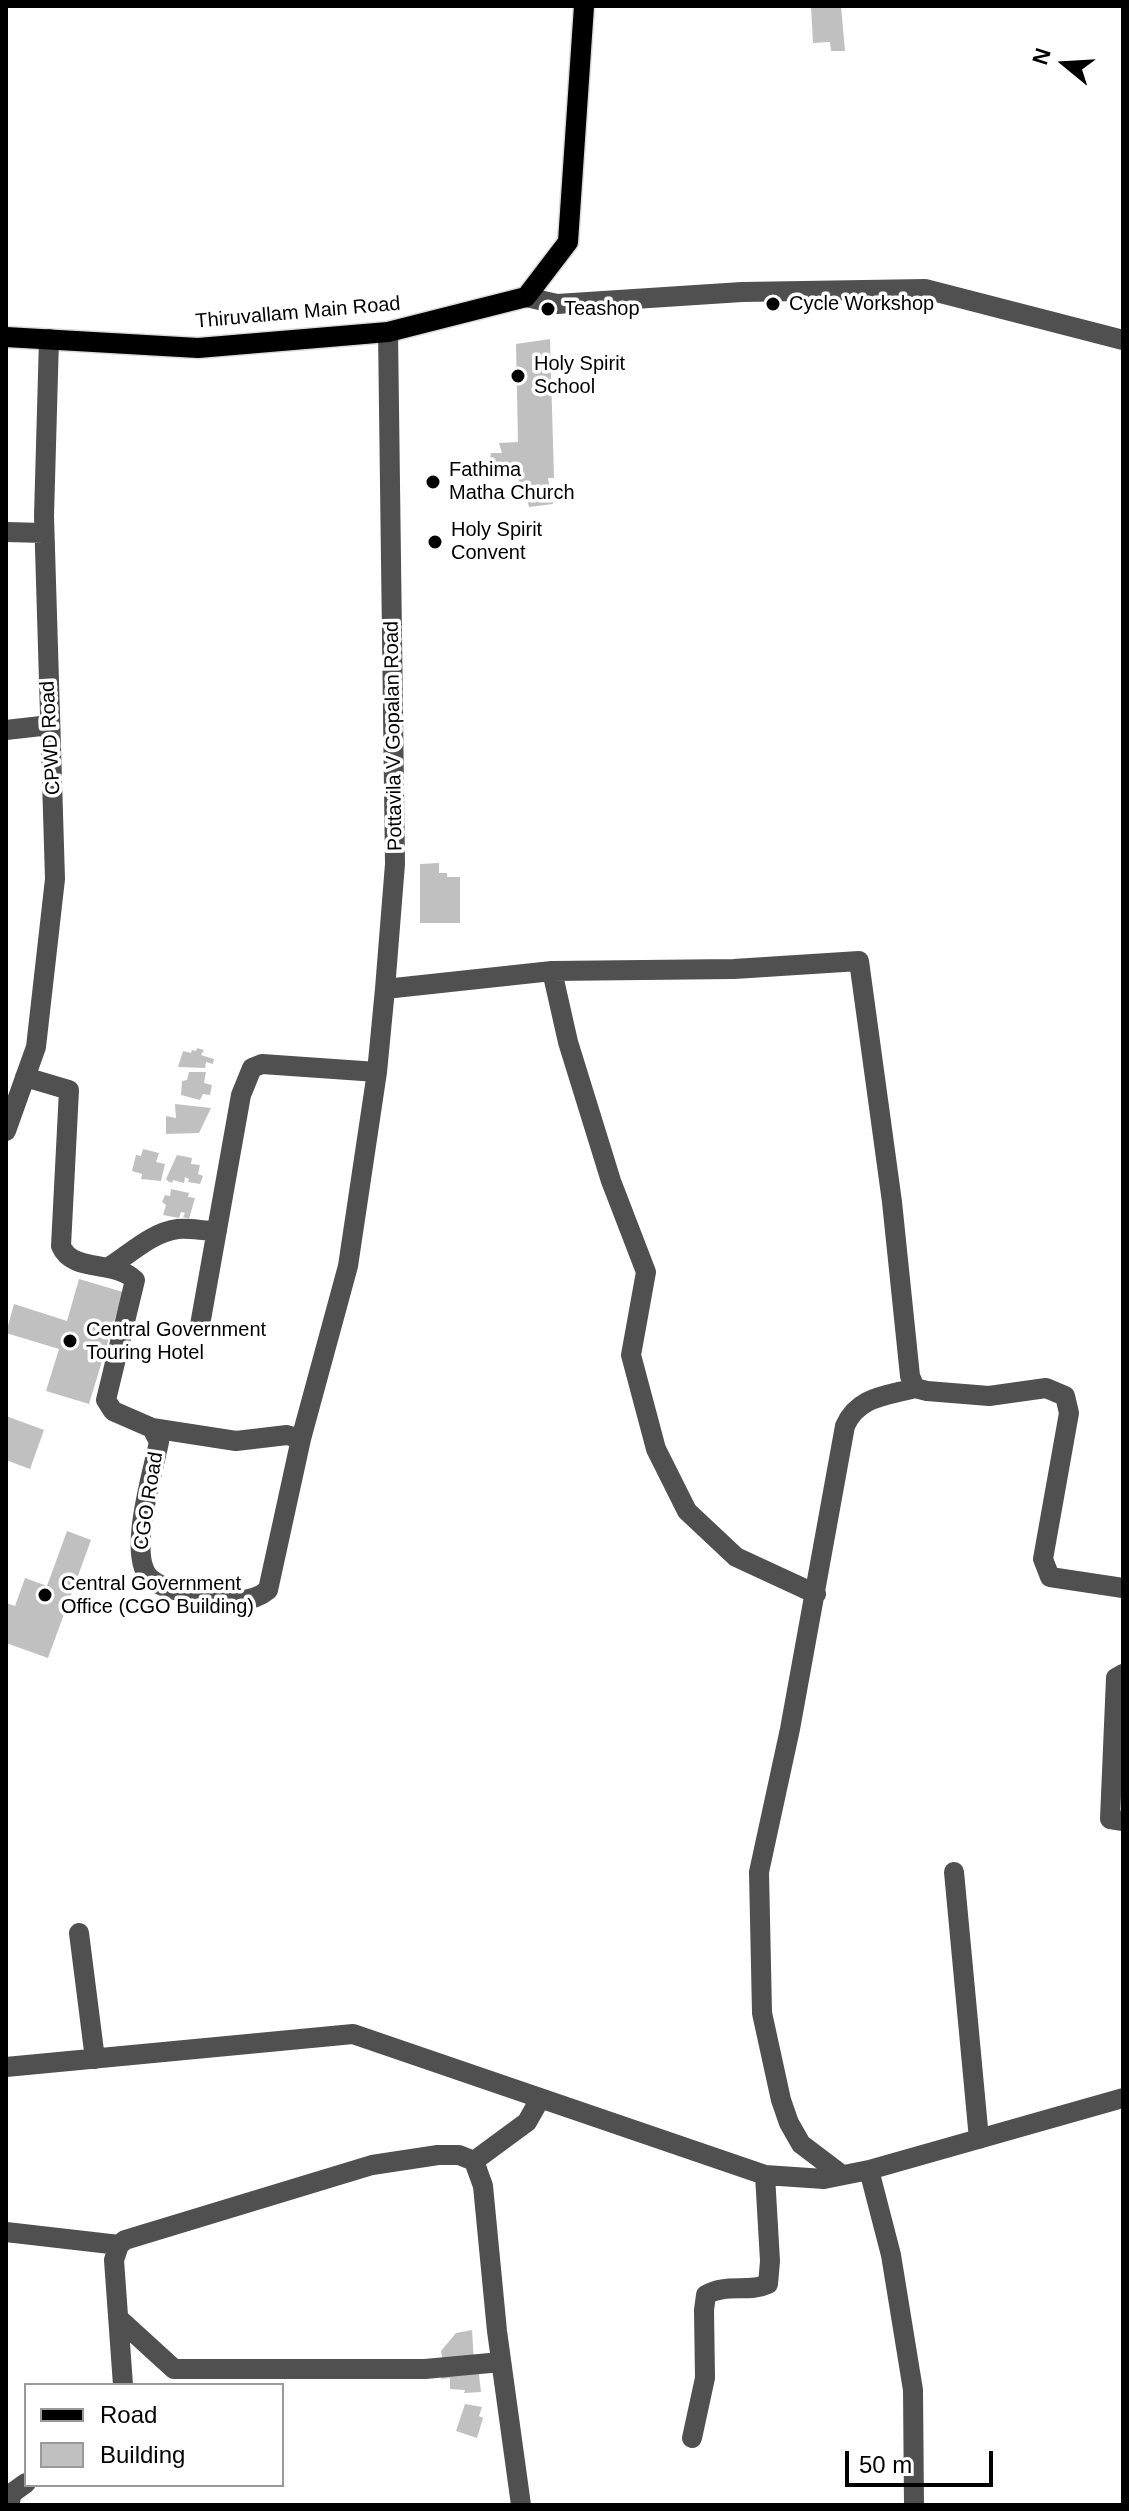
<!DOCTYPE html>
<html>
<head>
<meta charset="utf-8">
<style>
  body { margin:0 }
  #map { position:relative; width:1129px; height:2511px; overflow:hidden; background:#fff; font-family:Arial,sans-serif }
  canvas { display:block }
  .frame { position:absolute; inset:0; border:8px solid #000; pointer-events:none }
  .legend { position:absolute; left:24px; top:2383px; width:260px; height:104px; box-sizing:border-box; background:#fff; border:2px solid #999; margin:0; padding:10px 14px; list-style:none; font-size:24px; color:#000 }
  .legend li { display:flex; align-items:center; gap:16px; height:40px }
  .legend b { width:40px; border:2px solid #999 }
  .north { position:absolute; left:1025px; top:24px; width:80px; height:80px; -webkit-text-stroke:6px #fff; paint-order:stroke; rotate:288deg; font-size:22px; font-weight:700; line-height:32px; text-align:center; color:#000 }
  .north::after { content:''; display:block; margin:auto; width:28px; height:36px; background:#000; clip-path:polygon(50% 0,100% 100%,50% 72%,0 100%) }
  .scale { position:absolute; left:845px; top:2451px; width:148px; height:36px; box-sizing:border-box; border:4px solid #000; border-top:0; padding-left:10px; font-size:24px; line-height:28px; white-space:nowrap; color:#000; -webkit-text-stroke:6px #fff; paint-order:stroke }
</style>
</head>
<body>
<div id="map">
<canvas width="1129" height="2511"></canvas>
<div class="frame"></div>
<ul class="legend">
<li><b style="height:10px;background:#000"></b>Road</li>
<li><b style="height:22px;background:#c0c0c0"></b>Building</li>
</ul>
<div class="north">N</div>
<div class="scale">50 m</div>
</div>
<script>
const ctx = document.querySelector('canvas').getContext('2d');
ctx.lineJoin = 'round';
function paint(path, color) { ctx.fillStyle = color; ctx.fill(path, 'evenodd'); }
function strokePath(path, color, width, dash) { ctx.strokeStyle = color; ctx.lineWidth = width; ctx.lineCap = dash ? 'butt' : 'round'; ctx.setLineDash(dash || []); ctx.stroke(path); }
function label(font, color, halo, rows, align = 'center') {
  ctx.font = font + ' Arial,sans-serif'; ctx.lineWidth = 7; ctx.setLineDash([]); ctx.textBaseline = 'middle'; ctx.strokeStyle = halo; ctx.fillStyle = color; for (const [text, x, y, turn = 0] of rows) {
    ctx.save(); ctx.translate(x, y); ctx.rotate((+turn || 0) * Math.PI / 180); ctx.textAlign = isNaN(turn) ? turn : align; if (halo) ctx.strokeText(text, 0, 0); ctx.fillText(text, 0, 0); ctx.restore();
  }
}
paint(new Path2D(`
  M811 6H841L845 51H831L830 42 813 43Z
  M550 339 554 478H548L553 504 529 507 527 499 519 498V476L497 478 498 468 489 465 491 453H502L499 443 518 442 516 344Z
  M439 863V873H447V877H460V923H420V864Z
  M197 1048 204 1050 201 1055 214 1059 213 1064 206 1062 205 1068 178 1067 183 1051 191 1053 192 1050 196 1051Z
  M189 1072H206L204 1083 212 1085 210 1095 203 1094 200 1100 181 1095 182 1081 187 1080Z
  M175 1104 211 1108 199 1133 166 1134V1116L176 1118Z
  M143 1149 159 1153 156 1162 165 1164 161 1181 141 1179 142 1174 132 1171 136 1155 141 1156Z
  M177 1155 192 1158 191 1164 200 1165 198 1174 203 1176 200 1184 188 1182 189 1179 185 1177 184 1183 173 1180 172 1183 168 1181 166 1179Z
  M171 1189 189 1193 188 1197 195 1198 189 1219 183 1217 185 1213 181 1212 179 1218 163 1215 166 1205 162 1202 165 1195 170 1196Z
  M79 1279 123 1292 89 1404 46 1391 59 1349 6 1333 14 1304 67 1321Z
  M6 1416 44 1430 30 1469 6 1460Z
  M67 1531 91 1540 48 1658 6 1643V1603L15 1606 25 1578 47 1586Z
  M472 2330 474 2362 443 2364 441 2351 456 2333Z
  M478 2366 481 2392 464 2393 465 2390 450 2389V2378L441 2379 444 2370Z
  M465 2404 482 2407 479 2416 483 2418 477 2438 456 2431Z`), '#c0c0c0');
const major = new Path2D(`
  M6 337 198 348 388 332 526 297 568 242 584 6`);
strokePath(major, '#dbdbdb', 23);
strokePath(new Path2D(`
  M526 297 557 304 742 292 925 289 1123 340
  M6 532 44 533
  M6 730 50 725
  M552 971 568 1042 611 1181 646 1272 631 1355 656 1449 687 1511 736 1557 816 1594
  M385 989 552 971 734 969 859 961 892 1202 910 1376 915 1388 927 1391 989 1396 1046 1388 1065 1396 1069 1413 1043 1559 1050 1577 1123 1588
  M25 1077 69 1090 61 1246C72 1273 115 1260 135 1280L106 1400 113 1411 152 1428 159 1442C153 1472 126 1558 151 1579 164 1590 187 1593 204 1596 226 1601 250 1605 268 1590L301 1439 348 1266 377 1072 385 989 395 864 388 332
  M6 1131 36 1047 55 879 44 516 49 339
  M109 1267C130 1254 152 1232 178 1229 190 1228 204 1231 217 1231
  M200 1325 241 1095 252 1068 262 1064 377 1072
  M152 1428 236 1441 287 1435 301 1439
  M1123 1674 1116 1678 1110 1819 1123 1821
  M954 1872 979 2139
  M79 1933 95 2059
  M6 2067 353 2034 765 2175 824 2179 869 2170 1123 2098
  M474 2161 527 2122 540 2099
  M869 2170 891 2255 913 2390 914 2505
  M842 2175 801 2144 789 2123 781 2100 762 2013 759 1872 790 1729 845 1426C858 1396 887 1396 915 1388
  M6 2232 119 2245
  M118 2318 174 2369H425L501 2362
  M123 2385 114 2260 119 2245 125 2240 372 2165 438 2155H459L474 2161 483 2186 497 2331 521 2505
  M692 2438 705 2378 704 2310 706 2295C725 2283 749 2293 768 2284L770 2261 765 2175
  M9 2505 12 2493 26 2483`), '#505050', 20);
strokePath(major, '#000', 20);
for (const [x, y, r, color] of [
  [773,304,8,"#000"],
  [548,309,8,"#000"],
  [518,376,8,"#000"],
  [433,482,8,"#000"],
  [435,542,8,"#000"],
  [70,1341,8,"#000"],
  [45,1595,8,"#000"]
]) { const dot = new Path2D(); dot.arc(x, y, r, 0, 2 * Math.PI); ctx.fillStyle = color; ctx.fill(dot); strokePath(dot, '#fff', 3); }
label('20px', '#000', '#fff', [
  ["Cycle Workshop",789,304],
  ["Teashop",564,309],
  ["Holy Spirit",534,364],
  ["School",534,387],
  ["Fathima",449,470],
  ["Matha Church",449,493],
  ["Holy Spirit",451,530],
  ["Convent",451,553],
  ["Central Government",86,1330],
  ["Touring Hotel",86,1353],
  ["Central Government",61,1584],
  ["Office (CGO Building)",61,1607]
], 'left');
label('20px', '#000', '#fff', [
  ["Thiruvallam Main Road",298,313,-5],
  ["Pottavila V Gopalan Road",394,736,-91],
  ["CPWD Road",51,738,-93],
  ["CGO Road",149,1501,-81]
]);
</script>
</body>
</html>
